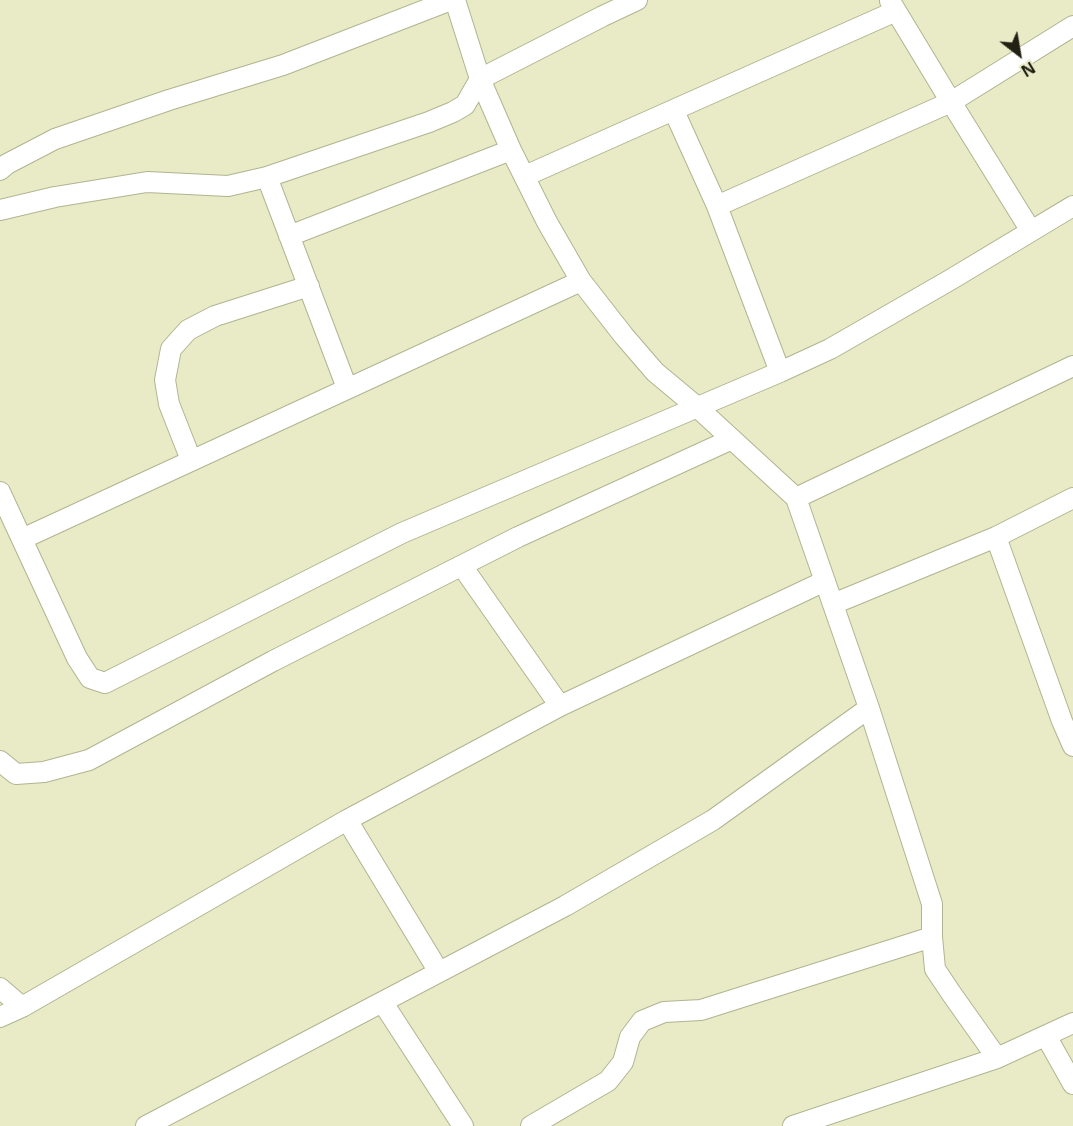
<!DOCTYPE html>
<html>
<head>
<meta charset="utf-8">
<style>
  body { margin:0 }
  #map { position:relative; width:1073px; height:1126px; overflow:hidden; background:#e8ebc6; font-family:"Noto Sans",sans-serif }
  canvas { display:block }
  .north { position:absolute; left:989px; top:24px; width:60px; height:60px; -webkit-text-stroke:4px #e8ebc6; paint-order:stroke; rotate:149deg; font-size:16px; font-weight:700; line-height:24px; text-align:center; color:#212214 }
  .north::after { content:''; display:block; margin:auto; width:21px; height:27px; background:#212214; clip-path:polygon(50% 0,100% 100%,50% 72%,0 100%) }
</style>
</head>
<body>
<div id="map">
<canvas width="1073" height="1126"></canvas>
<div class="north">N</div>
</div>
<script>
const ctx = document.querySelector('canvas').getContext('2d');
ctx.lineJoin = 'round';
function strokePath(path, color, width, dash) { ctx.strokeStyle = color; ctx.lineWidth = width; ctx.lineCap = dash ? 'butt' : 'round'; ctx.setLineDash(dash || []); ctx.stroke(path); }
const minor = new Path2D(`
  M455 0 480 79 511 150 547 222 581 281 624 336 655 372 697 407 796 498 869 708 932 904V937L935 969 951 993 997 1058 1073 1023
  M890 1 951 102 1031 231
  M674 111 717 206 780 372
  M0 170 7 164 55 139 169 100 283 65 451 0
  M525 176 896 11
  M267 177 347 388
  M717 206 951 102 1073 26
  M0 210 55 197 147 182 228 186 267 177 429 122 453 112 465 105 480 79 603 16 637 0
  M289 236 511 150
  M191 460 169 404 165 380 171 349 188 330 215 316 309 286
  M0 492 77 658 90 678 105 683 402 533 780 372 830 349 950 280 1073 206
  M796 498 1073 366
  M996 537 1062 721 1073 746
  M22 539 581 281
  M462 566 560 706
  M833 604 996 537 1073 498
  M0 761 16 774 44 772 89 760 273 661 518 537 732 439
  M347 820 439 972
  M0 988 22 1007
  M383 1003 463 1126
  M0 1017 22 1007 347 820 560 706 825 581
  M1046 1036 1073 1084
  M146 1126 565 906 713 820 869 708
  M531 1126 608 1081 623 1062 630 1037 642 1021 664 1012 701 1010 932 937
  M793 1126 997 1058`);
strokePath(minor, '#b1b490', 22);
strokePath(minor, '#fff', 20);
</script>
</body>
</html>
